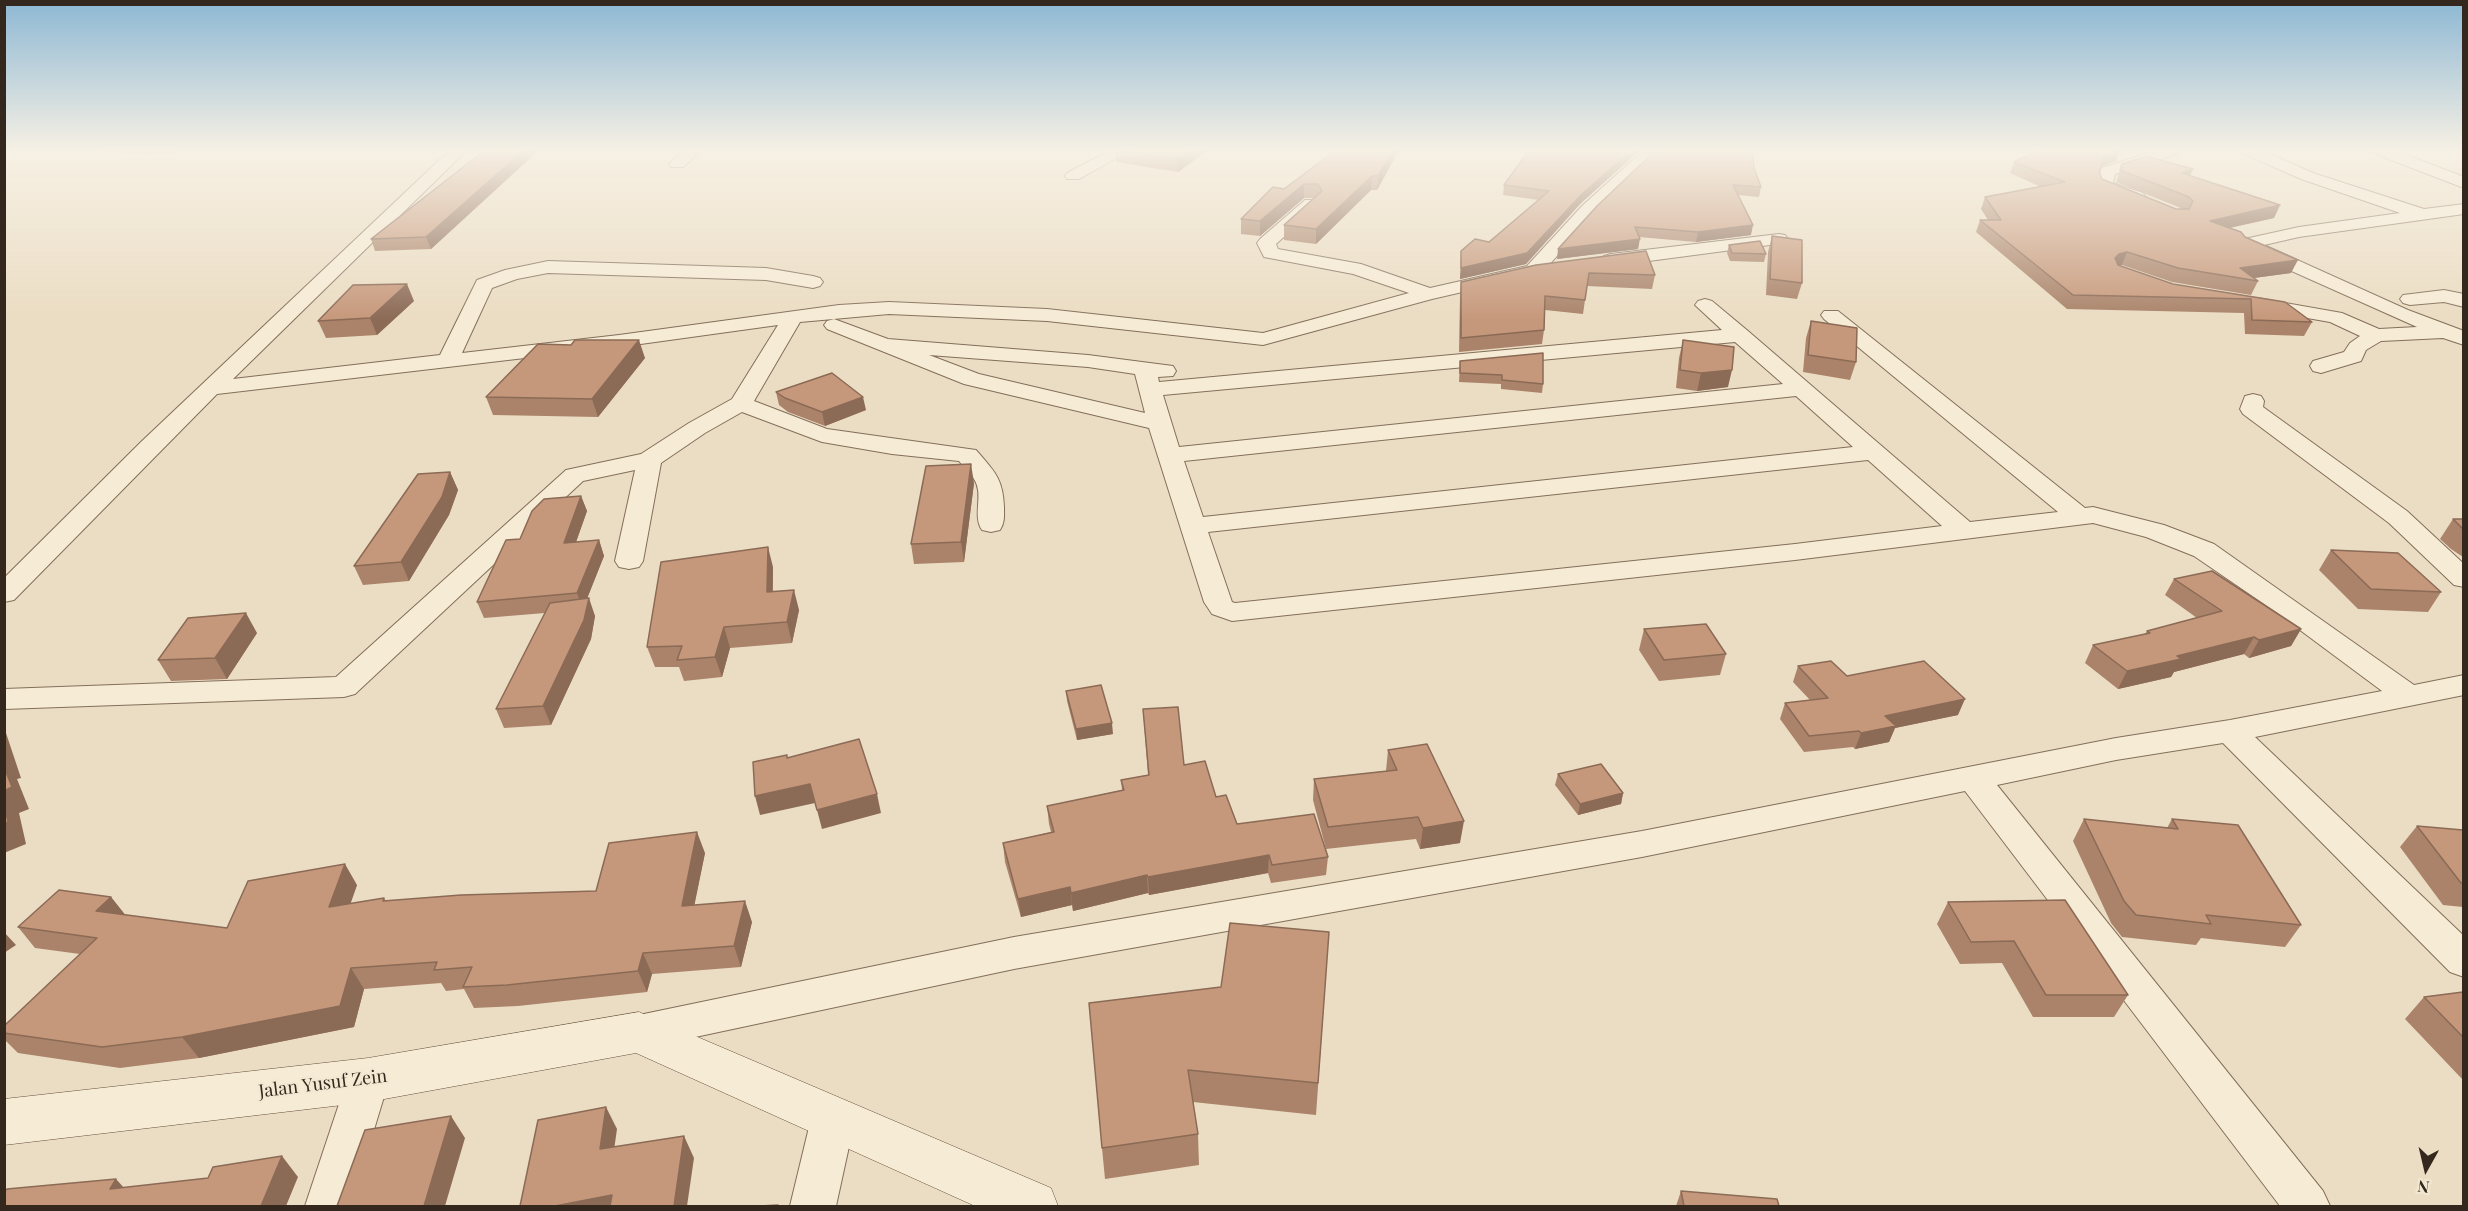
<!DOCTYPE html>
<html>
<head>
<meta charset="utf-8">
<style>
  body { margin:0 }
  #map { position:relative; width:2468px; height:1211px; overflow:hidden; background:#ebddc3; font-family:"Playfair Display",serif }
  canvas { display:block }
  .frame { position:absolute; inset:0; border:6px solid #34281e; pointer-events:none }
  .north { position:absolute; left:2396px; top:1139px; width:60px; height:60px; -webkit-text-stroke:4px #f3e8d2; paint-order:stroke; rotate:188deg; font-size:16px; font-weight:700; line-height:24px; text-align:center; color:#34281e }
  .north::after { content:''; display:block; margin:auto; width:21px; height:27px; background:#34281e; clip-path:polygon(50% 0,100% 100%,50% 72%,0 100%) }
</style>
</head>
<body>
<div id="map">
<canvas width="2468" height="1211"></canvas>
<div class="frame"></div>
<div class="north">N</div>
</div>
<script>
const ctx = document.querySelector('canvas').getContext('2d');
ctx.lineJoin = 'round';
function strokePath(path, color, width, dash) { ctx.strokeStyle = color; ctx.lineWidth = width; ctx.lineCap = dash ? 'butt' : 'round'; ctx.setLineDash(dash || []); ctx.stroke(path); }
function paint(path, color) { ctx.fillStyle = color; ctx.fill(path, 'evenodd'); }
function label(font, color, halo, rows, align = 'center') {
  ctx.font = font + ' "Playfair Display",serif'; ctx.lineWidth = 4.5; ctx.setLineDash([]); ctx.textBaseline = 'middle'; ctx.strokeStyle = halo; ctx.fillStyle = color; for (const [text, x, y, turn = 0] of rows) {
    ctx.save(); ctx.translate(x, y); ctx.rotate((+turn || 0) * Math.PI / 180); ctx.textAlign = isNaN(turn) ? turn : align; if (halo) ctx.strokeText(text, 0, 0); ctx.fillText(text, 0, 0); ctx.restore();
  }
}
const street = new Path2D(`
  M450 150H467L233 379 440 355 477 280 505 270 548 261 766 268 813 276 820 278 823 282 820 286 813 288 766 280 548 273 517 279 492 288 462 353 619 335 839 305 889 302 1047 309 1263 333 1409 293 1353 274 1264 257 1257 243 1260 239 1305 200H1317L1320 204 1276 244 1278 249 1361 264 1430 288 1527 266 1582 206 1644 150H1661L1594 214 1541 274 1432 299 1263 345 1047 321 889 314 800 322 754 401 827 429 976 450C994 471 1003 478 1004 507 1004 516 1005 522 1000 530L991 532 982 530C974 518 980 503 978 490 977 478 966 470 959 461L892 454 822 442 742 412 705 433 661 463 643 561 639 567 629 569 619 567 615 561 635 470 583 481 355 694 344 697 4 709V689L336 677 566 470 641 454 689 423 732 399 778 325 619 347 217 394 14 600 4 602V578L142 441Z
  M684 150H702L683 167H671L669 164Z
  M1111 150H1131L1079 179H1067L1065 176 1067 173Z
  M2156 150H2183L2181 153 2115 174 2113 183 2143 193 2145 197 2143 201H2131L2098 189 2096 185 2102 168Z
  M2240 150H2261L2313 173 2424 209 2464 204V214L2299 237 2264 245 2408 310 2464 331V345L2443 338 2381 341 2366 350 2361 361 2321 373 2313 371 2310 366 2313 361 2344 352 2350 343 2360 336 2330 322 2250 308 2247 304 2250 300 2257 298 2342 313 2379 329 2417 327 2240 248 2237 244 2240 240 2299 227 2400 213 2301 179 2242 153Z
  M2371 150H2394L2464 177V188L2373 153Z
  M1779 234 1785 235 1788 239 1785 243 1611 266 1604 264 1602 260 1604 256 1611 254Z
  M2444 290 2464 294V307L2444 302 2410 305 2403 303 2400 299 2403 295Z
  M1705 299 1712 301 1748 331 1970 522 2058 512 1824 319 1821 315 1824 311H1838L2085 508 2093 507 2164 525 2214 544 2414 685 2464 675V695L2255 737 2464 936V977L2450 972 2223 743 2116 760 1997 785 2323 1191 2330 1206H2280L1965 791 1642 857 1014 969 639 1049 625 1044 619 1032 625 1020 639 1015 1014 937 1642 831 2116 738 2230 720 2382 691 2273 610 2194 556 2146 537 2093 523 1795 560 1232 621 1212 614 1204 602 1149 428 964 384 827 329 824 325 827 321 834 319 888 339 1088 355 1173 366 1176 371 1173 376 1158 377 1159 382 1722 330 1695 305 1698 301ZM1735 342 1783 384 1179 447 1163 395ZM929 355 1088 367 1135 374 1145 413 979 374ZM1796 396 1853 447 1203 517 1184 461ZM1868 460 1942 526 1795 544 1235 603 1232 602 1208 532Z
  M2253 394 2261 396 2264 401 2263 407 2407 511 2464 564V587L2454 585 2389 523 2243 414 2240 409 2245 396Z
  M368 1061 383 1067 389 1080 351 1206H305L347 1080 353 1067Z
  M833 1099 848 1105 855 1119 836 1206H790L811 1119 818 1105Z`);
const secondary = new Path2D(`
  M639 1012 1051 1188 1058 1206H975L636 1053 368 1102 4 1145V1099L368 1058Z`);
strokePath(street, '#836f5b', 2);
strokePath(secondary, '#65503e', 1);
paint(street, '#f6ebd5');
paint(secondary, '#f6ebd5');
paint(new Path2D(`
  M82 150H182L177 153 144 154Z
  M477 150H539L431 249 375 251 371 239 479 155Z
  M1116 150H1208L1178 172 1116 162Z
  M1399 150 1377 190H1371L1316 244 1284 240V225L1315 198H1304L1260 236 1241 234V219L1284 189Z
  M1529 150H1640L1580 204 1526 264 1460 279 1461 251 1489 242 1539 200 1503 195 1504 185Z
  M2039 150H2120L2116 161 2100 167 2099 172 2102 179 2176 209H2183L2116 182 2122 164 2190 176 2280 205 2274 218 2230 228 2245 237 2291 273 2254 278 2258 281 2251 295 2172 282 2122 265H2119L2173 284 2285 302 2312 322 2304 336 2245 334 2244 313 2067 309 1976 232 1980 220H1988L1981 209 1985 197 2041 187 2010 173 2014 162Z
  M1753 157 1754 168 1761 187 1759 197 1738 195 1751 235 1696 242 1639 237 1638 249 1557 259Z
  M1772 236 1802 283 1797 299 1766 295 1768 252Z
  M1729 245 1766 254 1764 262 1730 261 1727 253Z
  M1536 265 1655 275 1652 289 1587 286 1583 314 1545 310 1544 330 1542 344 1459 352 1460 295 1461 282Z
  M414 301 377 335 326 338 318 321Z
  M1811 321 1856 362 1850 380 1803 372 1806 338Z
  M1683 340 1728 387 1697 391 1676 388 1679 358Z
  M571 345 645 358 598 417 493 415 486 397Z
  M1460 361 1543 384 1542 393 1501 389V384L1459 382Z
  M776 392 866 410 825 426 788 412 779 405Z
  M450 472 458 490 449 515 409 581 363 585 354 566Z
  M974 483 964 562 914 564 911 544Z
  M581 496 587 511 576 542 599 540 604 556 587 598 595 616 591 639 551 725 504 728 496 709 545 613 484 618 477 602 520 539Z
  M2453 519H2463V557L2451 549 2440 539Z
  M2331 550 2441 592 2428 612 2358 609 2319 570Z
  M773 567V592L799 610 792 643 730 648 722 677 684 681 679 667H655L647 647Z
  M2174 579 2301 629 2291 646 2249 658 2244 654 2174 672 2171 677 2118 689 2085 663 2093 645 2145 634 2147 631 2197 618 2165 595Z
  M1644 629 1726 654 1720 675 1659 681 1639 650Z
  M257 633 227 679 171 681 158 660Z
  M1798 666 1847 676 1958 715 1895 728 1889 742 1855 749 1853 747 1804 752 1780 719 1785 703 1810 700 1793 682Z
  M1066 691 1113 734 1077 740 1067 701Z
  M1143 709 1184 765 1216 797 1237 824 1328 857 1326 875 1271 883 1268 873 1149 895 1148 893 1073 911 1072 905 1021 917 1005 862 1003 843 1051 832 1049 824 1047 806 1122 790 1121 780 1148 775Z
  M1388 750 1460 843 1420 849 1416 839 1326 849 1313 800 1314 779 1386 771Z
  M1558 774 1623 793 1621 804 1578 815 1555 785Z
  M2084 819 2167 828 2172 819 2301 925 2285 947 2201 938 2196 945 2122 937 2111 923 2073 841Z
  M2417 826 2463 830V907L2443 905 2400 847Z
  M705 853 694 905 752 922 741 967 652 974 647 992 518 1006 474 1008 464 989 446 991 441 983 364 989 354 1027 199 1058 120 1068 18 1053 4 1039V1026L80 954 35 948 18 927 111 897 125 915 227 928 357 885 350 904 384 898 386 901 596 891Z
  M1948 902 2128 995 2114 1017H2033L2002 963 1960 964 1937 924Z
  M1329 932 1316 1115 1193 1102 1198 1134 1199 1165 1105 1179 1102 1148Z
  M2463 992V1080L2405 1019 2424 997Z
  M1681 1191 1779 1206H1676Z`), '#aa836a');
paint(new Path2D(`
  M524 150H539L431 249 426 237Z
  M1191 150H1208L1178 172V159Z
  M1393 150H1399L1377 190 1378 176Z
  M1632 150H1640L1580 204 1526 264 1460 279 1461 268 1582 194Z
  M2118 150H2120L2116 161 2100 167 2104 156Z
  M2193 169 2188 181 2182 173Z
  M1372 176 1371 190 1316 244V229Z
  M1304 184V198L1260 236V221Z
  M2280 205 2274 218 2205 233 2210 221Z
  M1753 225 1751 235 1696 242 1698 232Z
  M1640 239 1638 249 1557 259 1558 249Z
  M2127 252 2122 265 2113 267 2115 258 2119 254Z
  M2298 260 2291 273 2246 279 2240 268Z
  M407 284 414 301 377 335 370 318Z
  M639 340 645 358 598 417 592 399Z
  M1732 370 1728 387 1697 391 1701 373Z
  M863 397 866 410 825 426 822 412Z
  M971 464 974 483 964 562 961 542Z
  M450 472 458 490 449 515 409 581 401 562Z
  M581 496 587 511 570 559 564 543Z
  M599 540 604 556 583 609 577 593Z
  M768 547 773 567 772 613 767 592Z
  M794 590 799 610 792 643 787 622Z
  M589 598 595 616 591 639 551 725 543 706Z
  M246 613 257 633 227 679 215 658Z
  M724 627 730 648 722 677 715 657Z
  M2301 629 2291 646 2249 658 2259 640Z
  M2254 637 2244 654 2174 672 2171 677 2118 689 2127 671 2177 656Z
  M1965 699 1958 715 1895 728 1889 742 1855 749 1861 733 1885 716Z
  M1112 723 1113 734 1077 740 1076 729Z
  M4 727 21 778 17 779 29 809 19 813 26 844 4 853Z
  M810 784 815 803 760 815 755 796Z
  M1623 793 1621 804 1578 815 1580 804Z
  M877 794 881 813 822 829 817 810Z
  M1464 821 1460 843 1420 849 1423 828Z
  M697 832 705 853 690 927 682 906Z
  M1269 855 1268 873 1149 895 1148 877Z
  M345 864 357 885 342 928 329 907Z
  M1147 875 1148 893 1073 911 1071 893Z
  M1070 887 1072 905 1021 917 1018 899Z
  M111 897 127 917 96 911Z
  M745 901 752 922 741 967 734 946Z
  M4 932 16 945 4 953Z
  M643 953 652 974 647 992 638 971Z
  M351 968 364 989 354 1027 199 1058 182 1037Z
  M606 1107 617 1129 611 1171 600 1149Z
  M451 1116 465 1138 445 1206H424Z
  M684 1136 694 1158 687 1206H674Z
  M282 1156 298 1177 286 1206H261Z
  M116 1179 135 1200 110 1189Z
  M612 1195 618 1206H555Z`), '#8b6a56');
const building = new Path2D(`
  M485 150H524L426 237 371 239Z
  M1116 150H1191L1178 159Z
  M1336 150H1393L1378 176H1372L1316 229 1284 225 1322 191 1318 184H1304L1260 221 1241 219 1273 187 1284 189Z
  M1529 150H1632L1582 194 1527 253 1461 268V251L1475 239 1489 242 1549 191 1504 185Z
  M1656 150H1754L1753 157 1754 168 1761 187 1733 185 1753 225 1698 232 1635 227 1640 239 1558 249 1597 206Z
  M2039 150H2118L2104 156 2099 172 2102 179 2176 209H2189L2193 201 2189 197 2120 170 2122 164 2146 156 2193 169 2182 173 2280 205 2210 221 2241 232 2245 237 2298 260 2240 268 2258 281 2178 268 2127 252 2119 254 2115 258 2118 265 2173 284 2285 302 2312 322 2252 320 2251 299 2073 295 1980 220H2001L1985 197 2065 182 2014 162Z
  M1772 236 1802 240V283L1770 279Z
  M1760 241 1766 254 1732 253 1729 245Z
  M1646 251 1655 275 1589 273 1585 300 1545 296 1544 330 1461 338V282L1536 265Z
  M407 284 370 318 318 321 353 285Z
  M1811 321 1857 328 1856 362 1808 355Z
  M575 340H639L592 399 486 397 538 344 571 345Z
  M1683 340 1734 347 1732 370 1701 373 1680 370Z
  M1543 353V384L1502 380V375L1460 373V361Z
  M832 373 863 397 822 412 785 398 776 392Z
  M971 464 961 542 911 544 926 466Z
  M450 472 442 497 401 562 354 566 418 474Z
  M581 496 564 543 599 540 577 593 477 602 506 540 520 539 532 511 544 499Z
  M2453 519H2463V529Z
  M768 547 767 592 794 590 787 622 724 627 715 657 677 660 682 646 647 647 661 562Z
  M2331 550 2398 553 2441 592 2371 589Z
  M2212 571 2301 629 2259 640 2254 637 2177 656 2181 659 2127 671 2093 645 2150 633 2147 631 2222 611 2174 579Z
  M589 598 584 620 543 706 496 709 550 603Z
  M246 613 215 658 158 660 188 618Z
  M1706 624 1726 654 1664 660 1644 629Z
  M1831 661 1847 676 1924 661 1965 699 1885 716 1896 726 1861 733 1859 731 1809 736 1785 703 1828 698 1798 666Z
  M1101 685 1112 723 1076 729 1066 691Z
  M1178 707 1184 765 1205 761 1216 797 1226 795 1237 824 1314 814 1328 857 1272 865 1269 855 1148 877 1147 875 1071 893 1070 887 1018 899 1003 843 1054 832 1047 806 1124 790 1121 780 1149 775 1143 709Z
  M859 739 877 794 817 810 810 784 755 796 753 762 787 755V758Z
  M1427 744 1464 821 1423 828 1418 817 1328 827 1314 779 1397 770 1388 750Z
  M1601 764 1623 793 1580 804 1558 774Z
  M4 767 12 787 4 791Z
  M4 804 8 822 4 824Z
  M2084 819 2178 829 2172 819 2238 825 2301 925 2206 915 2211 924 2136 915 2124 901Z
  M2417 826 2463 830V883H2461Z
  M697 832 682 906 745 901 734 946 643 953 638 971 507 985 463 987 472 967 434 970 437 962 351 968 340 1006 182 1037 102 1047 4 1033V1026L97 938 18 927 59 890 111 897 96 911 227 928 248 881 345 864 329 907 384 898 383 901 461 895 596 891 609 843Z
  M2065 900 2128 995H2046L2014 941 1971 942 1948 902Z
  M1230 923 1329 932 1318 1083 1188 1070 1198 1134 1102 1148 1089 1003 1221 987Z
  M2463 992V1037L2424 997Z
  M606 1107 600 1149 684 1136 674 1206H610L612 1195 555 1206H520L538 1120Z
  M451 1116 424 1206H337L365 1130Z
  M282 1156 261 1206H4V1192L7 1189 116 1179 110 1189 208 1178 213 1167Z
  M1681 1191 1777 1199 1779 1206H1684Z
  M778 1205V1206H760Z`);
paint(building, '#c6987b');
strokePath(building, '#8b6a56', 1.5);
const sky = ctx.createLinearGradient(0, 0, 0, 320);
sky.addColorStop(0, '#8db8d4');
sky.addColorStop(0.47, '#f6f0e4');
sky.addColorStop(1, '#f6f0e400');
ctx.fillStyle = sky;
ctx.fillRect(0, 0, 2468, 320);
label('18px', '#34281e', '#f3e8d2', [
  ["Jalan Yusuf Zein",323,1084,-7]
]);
</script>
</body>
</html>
